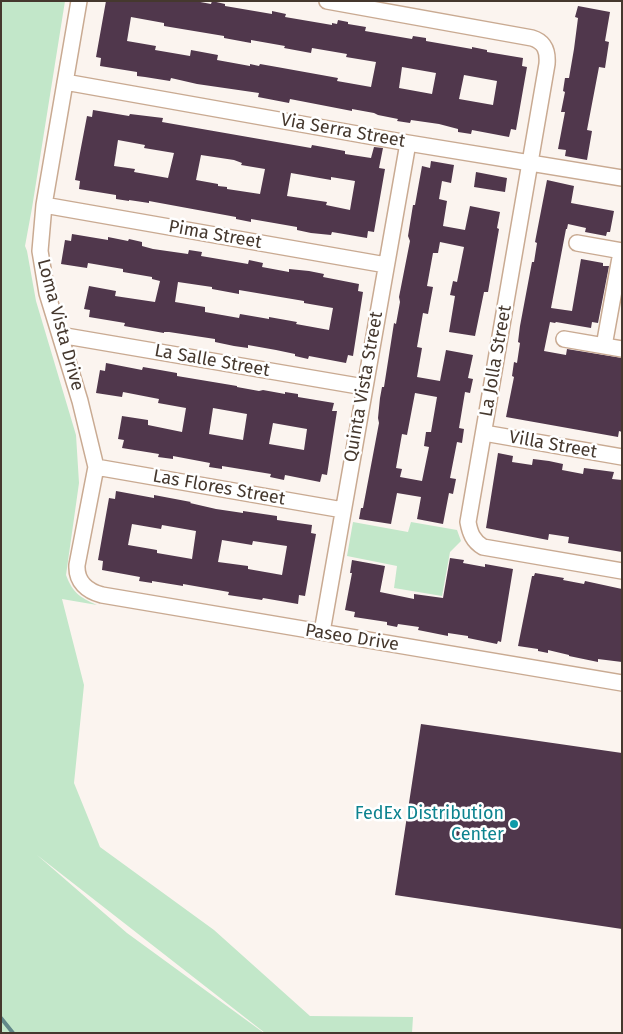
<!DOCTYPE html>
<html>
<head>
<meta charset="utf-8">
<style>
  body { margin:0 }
  #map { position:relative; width:623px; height:1034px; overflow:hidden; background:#fbf4ef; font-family:"Fira Sans",sans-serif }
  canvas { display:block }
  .frame { position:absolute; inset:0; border:2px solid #45382e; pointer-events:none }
</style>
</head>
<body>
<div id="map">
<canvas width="623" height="1034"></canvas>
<div class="frame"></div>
</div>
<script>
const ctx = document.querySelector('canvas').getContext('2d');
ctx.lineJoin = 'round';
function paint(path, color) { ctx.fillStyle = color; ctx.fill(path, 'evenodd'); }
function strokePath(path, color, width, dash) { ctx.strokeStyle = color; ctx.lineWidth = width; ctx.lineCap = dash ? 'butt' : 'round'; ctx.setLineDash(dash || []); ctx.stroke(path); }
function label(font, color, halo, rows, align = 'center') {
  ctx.font = font + ' "Fira Sans",sans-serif'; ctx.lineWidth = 5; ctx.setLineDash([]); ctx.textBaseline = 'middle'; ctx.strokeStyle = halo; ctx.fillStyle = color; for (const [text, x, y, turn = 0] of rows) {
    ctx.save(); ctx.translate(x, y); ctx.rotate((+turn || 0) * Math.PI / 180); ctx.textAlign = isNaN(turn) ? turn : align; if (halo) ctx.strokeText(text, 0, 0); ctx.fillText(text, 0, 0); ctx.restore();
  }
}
paint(new Path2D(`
  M1 1H65L32 208 25 246 27 251 36 301 76 435 79 483 66 575C73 593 79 597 97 605L62 599 84 685 74 783 100 847 214 930 310 1016 413 1017 412 1033H265L37 855 127 933 264 1033H1Z
  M353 522 408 532 411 522 457 530 461 541 450 552 442 596 394 588 397 566 347 556Z`), '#c2e7c9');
strokePath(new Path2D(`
  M1 1018 13 1033`), '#628889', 4);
paint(new Path2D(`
  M106 1H195L211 4 212 1 225 4V6L272 14V11L286 14 285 17 332 25V23L337 24 338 20 348 22V24L366 27 365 31 412 39 413 36 426 38V41L472 49V47L487 50V52L523 58 522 66 527 67 516 130 511 129 509 137 472 130 471 134 458 132V129L439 124 411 120 410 123 397 121 398 119 378 115 374 113 352 109V111L290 99 289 103 258 97 259 93 197 84 171 78 170 81 145 77 137 76V72L100 66 101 58 96 57ZM131 17 164 23V26L224 36V38L251 43V40L285 46 284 48 311 53 312 48 347 54 346 57 376 62 371 87 337 81 338 78 277 67 260 64 259 66 250 64V66L217 60 218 55 191 50 190 56 155 50 156 46 127 41ZM402 67 436 73 432 94 399 88ZM464 75 497 81 493 105 459 99Z
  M578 6 610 12 605 41 609 42 605 68 599 67 587 130 592 131 587 160 565 156 566 150 558 149 565 112H561L565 92 563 91 565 78H569L574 49 578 18 575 17Z
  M93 110 129 116 130 114 163 118 162 122 311 148 312 145 345 151V154L371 158 374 147 383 148 379 168 385 169 374 232 368 231 367 238 332 232 331 235 311 233 297 230V227L251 219V222L236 219V217L149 201V203L129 200V201L116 199V195L79 189 80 181 75 180 79 158 87 116 92 117ZM118 140 145 145 144 148 174 153 168 178 134 172 135 169 114 166ZM201 155 234 160 242 163 241 165 265 169 260 194 227 189V187L218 186V184L196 180ZM291 173 331 180V177L355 181 350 210 326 205 327 202 287 196Z
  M431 161 454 165 451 183 442 181 439 199 447 201 443 226 465 230 470 206 500 212 497 228 499 229 488 292H484L475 336 449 332 455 296 450 295 453 281 457 282 464 247 440 242 438 253H433L427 286 433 287 428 314 423 313 417 347 422 348 417 377 440 381 446 350 473 355 468 378 473 379 470 393 465 392 459 428 464 429 462 443 457 442 450 478 456 479 453 494 449 493 443 524 417 519 421 497 397 493 391 524 359 519 361 508H363L379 423 378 418 380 398 382 387H384L394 323 396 324 400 302 399 297 410 241 408 236 413 205H415L422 166 430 168ZM415 393 437 397 431 432H426L424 446 429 447 422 481 400 477 402 469 396 468 402 434 407 435Z
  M476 172 507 178 505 192 474 187Z
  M547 180 574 186 571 203 614 211 610 232H607L606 236 585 232 586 228 568 224 567 229H566L551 308 572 311 581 259 603 263V266H609L598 323 592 322 591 328 556 322 555 323 550 322 544 351 566 355 567 349 622 358V432L619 431 618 437 506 417 514 377 512 376 514 362 517 363 520 343 518 342 520 326 532 262H534L537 243 535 242Z
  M72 234 108 240V237L128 241 129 239 142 242V246L153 249 188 254 189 250 202 252 201 256 248 264 249 260 263 263 262 267 289 272V269L309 271 324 274 323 277 359 284 358 291 363 292 353 356 348 355 346 363 309 356 308 359 295 356V354L276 350 248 345V348L234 346 215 342V339L169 332H164V333L124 326 125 323 89 317 90 310 84 309 89 286 116 291 115 296 155 302 160 281 152 279V277L123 272V269L88 263 87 268 61 264 65 240 71 241ZM178 282 212 287V289L239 294V290L304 301V303L333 308 329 330 296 324 297 322 269 317V319L240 314 239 318 205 312V307L175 302Z
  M106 363 142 370 143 367 177 373V376L237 386V387L259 391 263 390 285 394V392L298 394V397L334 403 332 411H337L327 475 322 474 320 482 285 475 284 480 270 477 271 474 222 466V469L209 467 210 463 173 456V459L158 457 159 454 122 448 124 440 118 439 122 416 148 420V425L182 432 186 408 158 403 159 399 123 392 122 397 96 393 100 370 105 371ZM213 408 247 414 243 440 209 434ZM273 423 307 429 304 450 269 444Z
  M498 453 513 456 512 462 532 465 533 459 549 461 563 464 562 470 583 474 584 468 614 472 612 479 622 480V552L568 543 569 537 549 534 548 540 486 528Z
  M116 491 154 498V495L191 502 190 503 216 509 243 513V511L277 516V520L312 525 311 533 316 534 305 596 299 595 298 604 263 598 262 600 228 595 229 592 183 584V586L152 581V583L139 581 140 577 102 570 103 561 98 560 109 498 115 499ZM132 524 161 529 162 525 196 531 192 559 157 553V550L128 545ZM222 540 252 545 253 541 287 546 282 575 248 569V566L218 562Z
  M450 558 464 560 463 563 485 567V564L513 569 501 642 498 641 497 644 468 638V636L448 633V636L418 630 419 627 398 624 397 627 387 625V622L354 617 355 612 345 610 352 573H350L352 560 385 566 380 592 414 599V594L443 598Z
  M535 573 564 578 563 580 584 584 585 581 622 589V662L598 659V662L569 656V655L548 650V653L538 651V649L518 646 532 576H534Z
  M421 724 622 753V929L395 895Z`), '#50374c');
const street = new Path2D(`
  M79 1 44 205 40 251 47 293 80 401 96 467 77 565C76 582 87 591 102 595L622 683
  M327 1 532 38C545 42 548 51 547 64L468 522C470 533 473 541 483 547L622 571
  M65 82 408 143 622 178
  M44 205 386 265
  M577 243 622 251
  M60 335 364 387
  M564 339 622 349
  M604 346 621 252
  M484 433 622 457
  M96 467 343 510
  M322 632 408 143`);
strokePath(street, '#c9aa92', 18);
strokePath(street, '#fff', 15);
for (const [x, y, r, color] of [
  [514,824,5,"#0f9aa8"]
]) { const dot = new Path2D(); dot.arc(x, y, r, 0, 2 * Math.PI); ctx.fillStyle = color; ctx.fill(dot); strokePath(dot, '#fff', 2); }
label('18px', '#45382e', '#fff', [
  ["Via Serra Street",343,131,10],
  ["Pima Street",215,235,10],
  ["Loma Vista Drive",60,325,75],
  ["La Salle Street",212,361,10],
  ["La Jolla Street",496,361,-80],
  ["Quinta Vista Street",364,387,-80],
  ["Villa Street",553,445,10],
  ["Las Flores Street",219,488,10],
  ["Paseo Drive",352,638,9]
]);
label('18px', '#0d838f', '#fff', [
  ["FedEx Distribution",504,814],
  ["Center",504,835]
], 'right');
</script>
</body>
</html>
